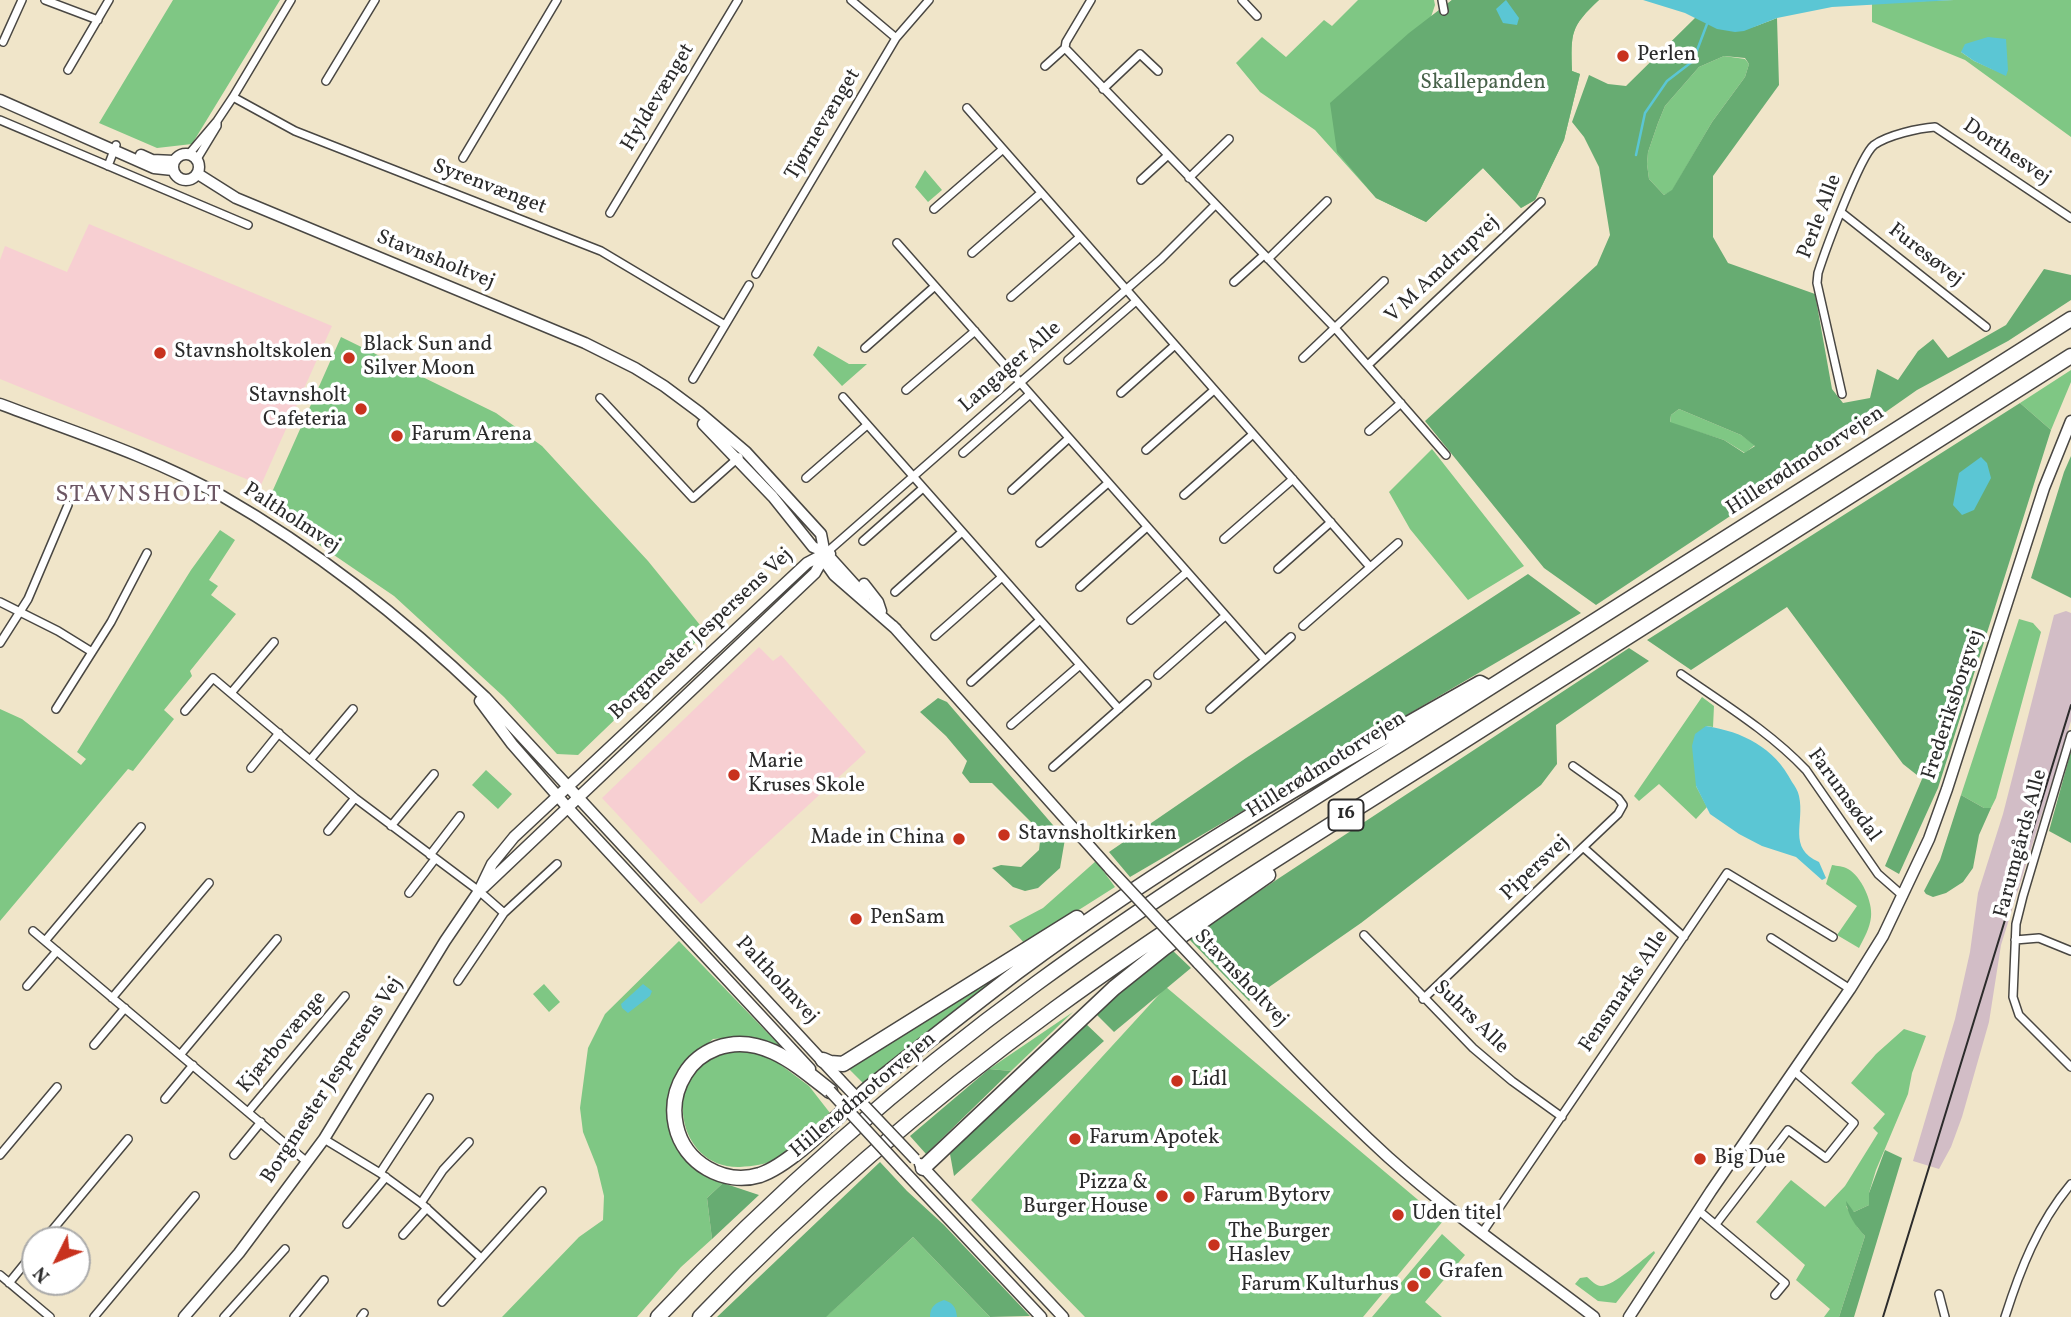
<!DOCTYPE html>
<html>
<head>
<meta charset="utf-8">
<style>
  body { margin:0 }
  #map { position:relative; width:2071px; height:1317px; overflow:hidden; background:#f0e5c9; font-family:Vollkorn,serif }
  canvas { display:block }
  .north { position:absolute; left:21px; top:1226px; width:70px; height:70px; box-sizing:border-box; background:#fff; border:2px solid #aaa; border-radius:50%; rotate:227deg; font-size:19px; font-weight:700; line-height:28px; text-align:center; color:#2b2b2b }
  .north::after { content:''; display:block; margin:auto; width:24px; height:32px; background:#c8321e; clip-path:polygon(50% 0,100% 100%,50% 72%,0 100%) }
</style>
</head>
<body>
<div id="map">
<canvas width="2071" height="1317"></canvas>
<div class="north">N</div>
</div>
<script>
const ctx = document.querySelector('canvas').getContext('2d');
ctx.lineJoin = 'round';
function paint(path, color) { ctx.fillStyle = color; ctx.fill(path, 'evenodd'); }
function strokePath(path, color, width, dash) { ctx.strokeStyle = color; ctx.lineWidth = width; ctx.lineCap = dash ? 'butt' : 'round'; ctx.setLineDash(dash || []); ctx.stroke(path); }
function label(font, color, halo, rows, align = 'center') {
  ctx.font = font + ' Vollkorn,serif'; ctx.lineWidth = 7; ctx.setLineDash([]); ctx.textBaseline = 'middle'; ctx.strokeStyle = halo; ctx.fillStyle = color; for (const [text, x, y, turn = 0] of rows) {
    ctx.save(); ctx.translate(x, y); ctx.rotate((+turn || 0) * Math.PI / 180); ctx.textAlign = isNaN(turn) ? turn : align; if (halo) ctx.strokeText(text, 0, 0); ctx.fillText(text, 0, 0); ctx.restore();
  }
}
paint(new Path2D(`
  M89 224 332 326 261 485 0 379V260L5 246 67 272Z
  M759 647 773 661 781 655 866 752 701 904 602 798Z`), '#f7cfd2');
paint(new Path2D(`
  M2066 611 2071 613V721L2001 945 1989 1022 1962 1117 1951 1147 1939 1169 1913 1161 1955 1019 1970 952 1978 893 2003 814 2054 615Z`), '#d2bdc6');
paint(new Path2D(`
  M173 0H280L192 144 157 148 99 123Z
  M1358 0H1434L1435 5 1431 17 1452 0H1599C1570 27 1571 33 1572 71L1580 74 1564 140 1535 200 1521 208 1483 168 1426 222 1376 198 1315 130 1260 92 1236 63 1262 37 1286 57 1324 20 1332 26Z
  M1954 0H2071V137L1965 60 1872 22V3ZM2006 39V75L1974 61 1961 52Z
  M1724 56 1745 59 1749 64 1745 77 1712 122 1672 191 1664 195 1649 179 1647 164 1648 152 1658 123 1665 106 1699 67Z
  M925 170 942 190 928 202 915 187Z
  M341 337 496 413 542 446 648 561 700 625 703 635 578 755 557 754 504 697 394 596 265 508Z
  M818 346 849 364H867L842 386 813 355Z
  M2071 370V382L2051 430 2020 403Z
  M1679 409 1741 435 1755 445 1745 453 1724 440 1670 423 1671 415Z
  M1432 449 1524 566 1468 600 1410 529 1389 492Z
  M220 530 235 540 209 580 218 586 211 595 236 614 190 671 192 676 164 710 174 719 133 771 128 769 0 921V709L22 719 81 765 86 759 77 752 191 570Z
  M2019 619 2033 623 2041 632 1996 798 1991 808H1984L1961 795Z
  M1702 697 1714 706 1713 727 1706 726 1696 786 1707 807 1696 819 1659 784 1639 801 1634 796Z
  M486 770 512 794 498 809 472 785Z
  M1096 861 1115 887 1025 944 1009 926 1043 908Z
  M1832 865C1837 866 1843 866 1848 869 1861 876 1873 902 1871 917 1870 928 1864 938 1859 948L1837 935 1857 906 1826 884Z
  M679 941 787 1053 770 1045 741 1037 713 1039 685 1065 671 1117 697 1169 723 1183 707 1198 712 1239 681 1267 637 1317H502L579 1237 603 1220 604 1196 597 1167 583 1132 580 1108 588 1048 605 1014Z
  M1022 959 864 1084 849 1069Z
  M544 984 560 1002 549 1012 533 994Z
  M1166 987 1443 1221 1363 1317H1085L971 1200Z
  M1073 1012 1011 1071 989 1069Z
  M1904 1029 1926 1036 1912 1073 1908 1094 1876 1170 1869 1193V1205L1854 1212 1846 1206 1858 1228 1865 1236 1839 1317H1824L1830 1309 1796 1280 1805 1265 1756 1222C1769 1208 1778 1194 1791 1180L1825 1207 1845 1186 1878 1133 1873 1128 1885 1114 1851 1083 1876 1054Z
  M739 1049 769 1056 809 1086 830 1113C819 1122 808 1130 797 1140 790 1146 784 1154 777 1158 766 1165 753 1166 740 1167 677 1169 661 1078 718 1053 724 1051 733 1051 739 1049Z
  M1442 1234 1465 1255 1425 1302 1442 1317H1372Z
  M913 1237 990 1317H824L830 1313Z
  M1654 1251 1655 1253 1616 1303 1598 1301 1575 1284 1580 1278 1587 1277C1591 1280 1596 1286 1601 1286 1614 1286 1643 1259 1654 1251Z`), '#7fc784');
paint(new Path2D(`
  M1452 0H1599C1570 27 1571 33 1572 71L1580 74 1564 140 1535 200 1521 208 1483 168 1426 222 1376 198 1337 152 1330 103 1409 33Z
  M1696 17C1731 37 1741 32 1777 18L1779 85 1713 176V237L1728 263 1815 294 1832 389 1843 403 1870 398 1877 369 1898 380 1918 351 1933 339 1948 358 2006 325 2044 269 2071 275V300L2008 341 1917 390 1860 430 1596 605 1544 568 1425 421 1597 265 1610 235 1599 167 1584 137 1572 122 1589 75 1608 84 1626 86ZM1724 56 1745 58 1749 64 1745 77 1712 122 1672 190 1664 195 1649 179 1647 164 1648 152 1658 123 1665 106 1699 67ZM1679 409 1741 435 1755 446 1744 453 1724 440 1670 422 1671 415Z
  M2020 403 2051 430 1938 788 1899 874 1885 866 1922 779 1903 764 1787 607 1691 670 1647 640Z
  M2071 456V598L2031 578 2064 472Z
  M1528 574 1581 613 1130 877 1109 852 1246 758Z
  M1629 648 1649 661 1556 725 1557 764 1541 785 1361 923 1249 1001 1188 938Z
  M938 698 947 702 1065 839 1060 868 1038 888 1025 891 1013 887 992 868 1001 865 1021 867 1039 850 1041 832 992 783H970L962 773 967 761 946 736 920 712Z
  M2071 751V843L2049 831Z
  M1961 795 1984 808H1991L1979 835 1973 868 1963 882 1946 893 1933 897 1926 894 1924 891 1940 860Z
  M1171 949 1191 968 1114 1032 1094 1012Z
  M1084 1022 1104 1041 954 1176 950 1154Z
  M989 1069 1011 1071 926 1154 910 1136Z
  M1885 1150 1902 1158 1854 1317H1839L1865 1236C1856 1227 1847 1214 1846 1201L1854 1212 1869 1205V1193Z
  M880 1162 907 1191 944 1225 1030 1316 990 1317 913 1237 826 1317H717Z
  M723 1183 759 1195 712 1239 707 1198Z`), '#67ac72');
paint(new Path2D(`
  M1506 0 1519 18 1517 25 1503 23 1496 9Z
  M1643 0H1954L1832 7 1777 18 1744 31 1735 32 1717 29 1685 13Z
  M1988 37 2006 39 2008 70 2006 76 1974 61 1961 52 1965 44Z
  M1981 457 1987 463 1991 478 1974 510 1962 515 1953 505 1959 473Z
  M1706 726C1743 732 1774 747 1792 782 1795 786 1798 791 1799 796 1805 823 1787 848 1819 862L1826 878 1822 880 1796 857 1762 846 1739 834 1710 814 1696 786 1692 746 1695 734Z
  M643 984 652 991 650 996 628 1013 622 1008 621 1004Z
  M944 1300C953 1303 956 1307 957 1317H930C930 1307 935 1303 944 1300Z`), '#5bc6d4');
strokePath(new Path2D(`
  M1636 155 1645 113 1667 81 1693 61 1707 24`), '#5bc6d4', 2.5);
const street = new Path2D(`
  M45 0 98 20
  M851 0 896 38
  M1242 0 1257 16
  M1442 0 1444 11
  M3 42 22 0
  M1065 48 1335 328 1446 455
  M1065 48 1066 42 1091 0
  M1045 66 1065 48
  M68 70 109 0
  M326 81 375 0
  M1103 89 1140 54 1158 71
  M233 97 295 131 601 251 725 325
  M967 108 1370 567
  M0 120 248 225
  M189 154 217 121 233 97 291 0
  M463 158 557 0
  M197 159 217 126V122
  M108 166 116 145
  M1189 178 1229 139
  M1141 180 1167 156
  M934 209 1003 149
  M610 213 738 0
  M1842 213 1986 327
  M897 243 1265 660
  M972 253 1041 193
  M1268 259 1327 201
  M756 274 896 38 929 0
  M1234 282 1264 255
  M1011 297 1080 237
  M865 348 935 286
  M1303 358 1384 281
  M1068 360 1136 301
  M1369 364 1541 202
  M693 379 749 285
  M906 390 975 331
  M1121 393 1175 345
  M1842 394 1817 283 1818 273C1825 251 1860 156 1874 145 1888 135 1919 128 1935 127L2071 218
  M843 397 1119 709
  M600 398 693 498 739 457
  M1369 431 1401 403
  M1146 450 1214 390
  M963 453 1030 394
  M806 478 867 425
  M1012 490 1069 438
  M1184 495 1253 434
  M1224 539 1293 479
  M863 541 923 488
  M1040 543 1108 483
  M826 553 1161 259 1215 205
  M1278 569 1331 522
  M1080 587 1147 527
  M895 592 962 532
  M0 602 58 631 92 652
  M1131 620 1187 572
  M1303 626 1398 543
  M935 636 1002 577
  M0 643 28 599 68 505
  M1681 674C1724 704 1770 732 1806 770L1878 874 1903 896
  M1158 675 1225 616
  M971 682 1040 620
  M231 693 274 642
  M56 709 111 622 147 553
  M1210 709 1291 637
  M185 711 213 678 355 798 479 891 504 913
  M1011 725 1080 665
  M2071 735 2023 896 2016 924 2013 997 2019 1015 2071 1067
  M310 760 353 709
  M1053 767 1147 684
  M251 768 279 733
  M391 826 434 774
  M328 831 355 798
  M1584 848 1684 937
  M430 855 460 816
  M409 893 435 859
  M33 931 307 1162
  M1364 935 1473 1048 1512 1081 1562 1117
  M1771 938 1850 989
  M2015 940 2039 938 2071 951
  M45 941 141 827
  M458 981 504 913 557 864
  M27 986 57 951
  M112 998 209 883
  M1423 999 1618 814 1623 805 1618 798 1573 766
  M94 1045 125 1008
  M180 1055 277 939
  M165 1099 193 1065
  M248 1112 345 996
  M324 1139 380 1173 421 1203 481 1258
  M0 1155 57 1087
  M234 1155 261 1122
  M380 1173 429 1098
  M421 1203 443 1170 469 1142
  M1698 1210 1785 1283 1775 1295
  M347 1224 386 1177
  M1716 1224 1788 1130 1826 1158 1854 1123 1794 1071
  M1482 1233 1727 873 1833 937
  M403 1235 427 1208
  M44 1240 128 1139
  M0 1275 50 1317
  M9 1283 35 1251
  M1939 1294 1945 1317
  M442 1302 542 1191
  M94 1317 195 1196
  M224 1317 285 1249
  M294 1317 324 1280
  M361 1317 364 1313
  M2005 1317C2020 1270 2038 1223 2071 1184`);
const secondary = new Path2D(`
  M0 100 154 168 173 170
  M173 167a13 13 0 1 1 26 0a13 13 0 1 1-26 0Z
  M141 155 152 160 174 161
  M198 174 236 198 585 343 635 368 664 386 699 412 746 452 821 534 827 565 834 575 896 629
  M0 404C74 432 153 457 222 496 318 551 405 620 485 697L840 1080
  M703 424 773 497 813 547 830 554
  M827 554 865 596
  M864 584 878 602 881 611
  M893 626 1110 869
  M480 701 512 744 568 808 810 1069
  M484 887 815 573 825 555
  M1198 963C1260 1029 1321 1096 1388 1157 1453 1215 1525 1264 1594 1317
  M920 1164 1063 1317
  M903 1170 1041 1317
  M184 1317 239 1253 324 1139 445 941 479 891 492 864 514 837 807 563 826 553
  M1629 1317 1711 1191 1850 989 1883 936 1929 839 1947 789 2044 488 2071 421`);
const highway = new Path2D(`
  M823 1060 830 1063 843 1064 1077 918
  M830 1091C798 1066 761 1032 717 1048 704 1053 692 1062 685 1074 675 1090 672 1108 676 1126 684 1163 724 1186 760 1175 793 1164 841 1112 869 1088 918 1049 967 1010 1017 972 1165 862 1320 773 1480 683L1489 688
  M923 1168 1114 988 1164 948 1268 875
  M658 1317C773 1195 901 1082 1037 983 1175 882 1323 793 1467 702 1669 575 1869 446 2071 319
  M700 1317C808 1204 930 1100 1056 1008 1183 915 1318 833 1451 749 1658 618 1865 487 2071 356`);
strokePath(street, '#494743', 10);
strokePath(secondary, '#494743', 13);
strokePath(highway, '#494743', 17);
strokePath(street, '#fff', 7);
strokePath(secondary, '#fff', 10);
strokePath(highway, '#fff', 14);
strokePath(new Path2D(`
  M1883 1317 2071 705`), '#2b2b2b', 2);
const secondaryBridge = new Path2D(`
  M1110 869 1198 963
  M840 1080 915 1159
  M830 1091 903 1170`);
strokePath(secondaryBridge, '#494743', 13, []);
strokePath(secondaryBridge, '#fff', 10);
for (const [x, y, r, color] of [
  [1623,56,7,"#c8321e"],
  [160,353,7,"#c8321e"],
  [349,358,7,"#c8321e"],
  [361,409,7,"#c8321e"],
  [397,436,7,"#c8321e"],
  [734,775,7,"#c8321e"],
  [1004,835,7,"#c8321e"],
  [959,839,7,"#c8321e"],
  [856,919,7,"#c8321e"],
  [1177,1081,7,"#c8321e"],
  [1075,1139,7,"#c8321e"],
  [1700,1159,7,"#c8321e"],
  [1162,1196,7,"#c8321e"],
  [1189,1197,7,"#c8321e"],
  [1398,1215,7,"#c8321e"],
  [1214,1245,7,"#c8321e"],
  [1425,1273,7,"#c8321e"],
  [1413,1286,7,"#c8321e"]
]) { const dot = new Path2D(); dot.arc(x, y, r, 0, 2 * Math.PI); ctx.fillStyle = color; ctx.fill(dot); strokePath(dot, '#fff', 2.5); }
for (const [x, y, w] of [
  [1346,815,35]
]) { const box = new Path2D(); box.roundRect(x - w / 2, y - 15.5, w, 31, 5); ctx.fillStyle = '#fff'; ctx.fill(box); strokePath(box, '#2b2b2b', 2); }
label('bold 19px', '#2b2b2b', null, [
  ["16",1346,815]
]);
label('21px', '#2b2b2b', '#fff', [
  ["Perlen",1637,56],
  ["Black Sun and",363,346],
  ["Silver Moon",363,370],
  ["Stavnsholtskolen",174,353],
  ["Stavnsholt",347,397,"right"],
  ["Cafeteria",347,421,"right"],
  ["Farum Arena",411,436],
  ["Marie",748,763],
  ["Kruses Skole",748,787],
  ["Stavnsholtkirken",1018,835],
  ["Made in China",945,839,"right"],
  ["PenSam",870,919],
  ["Lidl",1191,1081],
  ["Farum Apotek",1089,1139],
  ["Big Due",1714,1159],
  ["Pizza &",1148,1184,"right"],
  ["Burger House",1148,1208,"right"],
  ["Farum Bytorv",1203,1197],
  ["Uden titel",1412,1215],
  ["The Burger",1228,1233],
  ["Haslev",1228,1257],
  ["Grafen",1439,1273],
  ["Farum Kulturhus",1399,1286,"right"]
], 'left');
label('21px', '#48624a', '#fff', [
  ["Skallepanden",1483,84]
]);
label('21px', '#2b2b2b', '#fff', [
  ["Hyldevænget",659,98,-59],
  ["Tjørnevænget",824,125,-59],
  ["Dorthesvej",2006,153,34],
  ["Syrenvænget",489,188,21],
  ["Perle Alle",1821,217,-69],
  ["Furesøvej",1925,256,38],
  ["Stavnsholtvej",435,261,22],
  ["V M Amdrupvej",1443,270,-43],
  ["Langager Alle",1011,368,-41],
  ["Hillerødmotorvejen",1806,462,-33],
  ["Paltholmvej",291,519,33],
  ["Borgmester Jespersens Vej",702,635,-43],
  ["Frederiksborgvej",1954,705,-72],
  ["Hillerødmotorvejen",1327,766,-32],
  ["Farumsødal",1843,796,54],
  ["Farumgårds Alle",2022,844,-75],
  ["Pipersvej",1536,869,-43],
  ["Stavnsholtvej",1240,979,46],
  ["Paltholmvej",776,981,47],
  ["Fensmarks Alle",1625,992,-56],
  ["Suhrs Alle",1470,1018,44],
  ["Kjærbovænge",283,1043,-50],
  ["Borgmester Jespersens Vej",333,1081,-57],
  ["Hillerødmotorvejen",864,1096,-40]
]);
ctx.letterSpacing = '2px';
label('24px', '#6c5764', '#fff', [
  ["STAVNSHOLT",139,497]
]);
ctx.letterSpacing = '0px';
</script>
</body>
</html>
